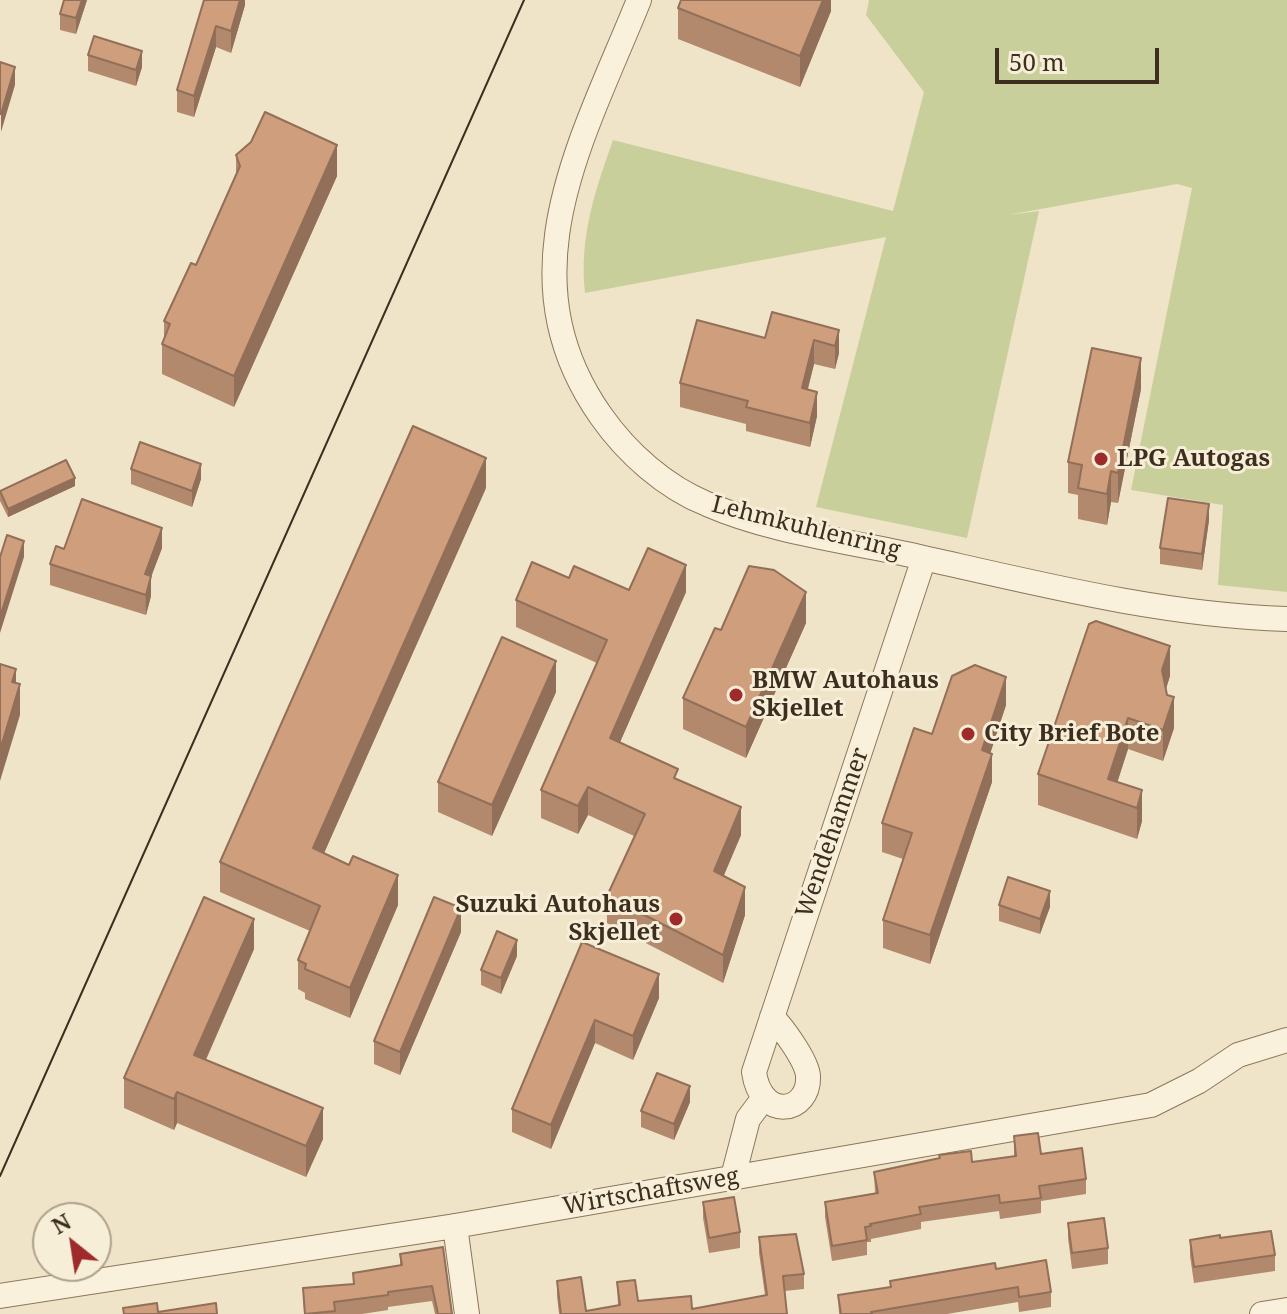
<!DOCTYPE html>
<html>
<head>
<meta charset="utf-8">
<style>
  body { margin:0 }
  #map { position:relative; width:1287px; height:1314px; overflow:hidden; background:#f0e4c8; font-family:"Noto Serif",serif }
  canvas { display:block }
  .north { position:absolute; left:32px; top:1202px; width:80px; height:80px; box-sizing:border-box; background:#f7eed8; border:2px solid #ada18e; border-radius:50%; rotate:330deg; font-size:22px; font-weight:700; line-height:32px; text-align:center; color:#3d2e20 }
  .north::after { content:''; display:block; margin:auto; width:28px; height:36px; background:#9e2a2b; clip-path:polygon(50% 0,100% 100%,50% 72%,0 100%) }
  .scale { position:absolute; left:995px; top:48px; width:164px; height:36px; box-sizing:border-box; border:4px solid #3d2e20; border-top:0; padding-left:10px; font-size:24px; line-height:28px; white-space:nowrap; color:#3d2e20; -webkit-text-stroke:6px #f7eed8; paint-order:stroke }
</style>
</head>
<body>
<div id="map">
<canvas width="1287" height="1314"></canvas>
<div class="north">N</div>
<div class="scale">50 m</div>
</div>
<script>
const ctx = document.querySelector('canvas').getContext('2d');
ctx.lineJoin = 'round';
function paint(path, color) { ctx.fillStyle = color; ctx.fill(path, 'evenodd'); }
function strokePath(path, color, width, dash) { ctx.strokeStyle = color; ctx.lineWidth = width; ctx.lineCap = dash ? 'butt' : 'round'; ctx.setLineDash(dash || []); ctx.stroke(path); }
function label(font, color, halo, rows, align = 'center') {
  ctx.font = font + ' "Noto Serif",serif'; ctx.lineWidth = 6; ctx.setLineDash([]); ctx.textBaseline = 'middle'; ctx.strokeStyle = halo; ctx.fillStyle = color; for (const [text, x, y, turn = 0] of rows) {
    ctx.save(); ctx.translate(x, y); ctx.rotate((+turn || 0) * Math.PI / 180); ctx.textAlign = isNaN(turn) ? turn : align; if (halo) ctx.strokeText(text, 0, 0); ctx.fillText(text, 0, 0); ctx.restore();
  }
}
paint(new Path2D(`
  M869 0H1287V592L1218 585 1223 505 1131 490 1192 188 1177 184 1008 215 1039 211 967 538 816 507 886 237 585 293C579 237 595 191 613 140L893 211 924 92 866 15Z`), '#c9cf9b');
const minor = new Path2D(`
  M639 0C583 139 502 275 601 416 627 453 665 487 707 504 769 531 840 540 906 554 1032 582 1158 615 1287 619
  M772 1017C783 1028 807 1061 808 1076 810 1113 761 1122 754 1072L924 558
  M733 1177 748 1119 763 1099
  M455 1226 467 1314
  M0 1296 455 1226 1151 1105 1199 1081 1238 1055 1287 1040
  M1262 1314 1287 1310`);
strokePath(minor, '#8d765c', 26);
strokePath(minor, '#faf1dc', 24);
strokePath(new Path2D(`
  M0 1176 524 0`), '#3d2e20', 2);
paint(new Path2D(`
  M87 0 76 34 60 30V14Z
  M204 0H245V5L231 53 216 47 194 117 177 112V90Z
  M831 0V11L800 87 678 39V8Z
  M88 55 142 67 136 86 88 71Z
  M236 155 337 176 234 407 162 374V344L164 337V321L196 265 236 176Z
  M839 330V353L835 369 814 364 808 389 817 416 810 447 746 431V424L680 407V383L765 338Z
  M1141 389 1118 503 1111 502 1107 525 1078 519V495L1068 493V462Z
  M131 469 201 479 192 507 131 484Z
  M75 486 8 517 0 501V491Z
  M486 488 324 853 398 905 350 1018 305 999V993L298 989V960L310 931 220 892V862Z
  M1209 520 1202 570 1160 564V548Z
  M162 548 151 577V596L146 615 50 585V564L64 549Z
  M569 578 629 590 686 592 620 742 678 780 741 835 723 876 745 915 723 983 607 923V896L634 836 588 815 578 834 541 818V790L597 663 516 627V600Z
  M806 623 746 758 683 729V698Z
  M1170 676 1166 689 1174 728 1163 761 1128 749 1117 782 1142 790V821L1137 839 1038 805V774Z
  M556 692 492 836 438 812V782Z
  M1006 705 990 753 992 782 930 964 883 948V920L903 859 882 852V823L932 734Z
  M999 905 1050 907 1040 934 999 921Z
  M461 932 400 1075 374 1064V1041Z
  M582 942 659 998 633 1060 595 1043 551 1149 512 1132V1109Z
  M254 949 206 1060 323 1139 306 1177 177 1123 174 1130 124 1108V1078Z
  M517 956 501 994 481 985V970Z
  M690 1102 674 1140 641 1127V1111Z
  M1014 1136 1041 1154 1086 1179V1194L1041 1201V1213L1000 1219 999 1211 921 1222V1229L871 1239V1242H867V1255L832 1261 825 1217V1202L875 1193 874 1172 972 1162 1014 1156Z
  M703 1202 740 1232V1248L709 1253 703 1218Z
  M1068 1223 1108 1248V1264L1072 1269 1068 1238Z
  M759 1237 804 1274V1289L785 1291 787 1314H559L557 1296V1281L586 1311 618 1306 617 1282 638 1301 692 1309 765 1295 759 1253Z
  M1190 1240 1275 1255V1271L1194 1283 1190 1256Z
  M443 1247 452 1314H435L432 1301 388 1307V1310L362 1314H304L303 1288 353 1284V1273L400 1265V1254Z
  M996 1269 1051 1292V1307L1019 1312 1018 1302 947 1314H839L838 1295 890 1287V1281Z`), '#b2896c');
paint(new Path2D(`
  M82 0H87L76 34V18Z
  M240 0H245V5L231 53V31Z
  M823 0H831V11L800 87V56Z
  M216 26V47L194 117V96Z
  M142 51V67L136 86V70Z
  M15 67V85L1 132V114Z
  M337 145V176L234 407V376Z
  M839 330V353L835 369V346Z
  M814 340V364L802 411V388Z
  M1141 358V389L1118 503V473Z
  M817 392V416L810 447V423Z
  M486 458V488L313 878V848Z
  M201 464V479L192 507V491Z
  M1111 471V502L1107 525V494Z
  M75 478V486L8 517V509Z
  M1209 504V520L1202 570V554Z
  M162 528V548L151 577V596L146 615 145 574Z
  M24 541V557L0 633V617Z
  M686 565V592L610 765V738Z
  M806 592V623L746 758V727Z
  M1170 646V676L1162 701V670Z
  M556 661V692L492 836V805Z
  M16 669V696L20 684V715L0 781V750L12 682Z
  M1006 677V705L982 779V750Z
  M1174 697V728L1163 761V730Z
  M1128 718V749L1112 799 1108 779Z
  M992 754V782L930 964V935Z
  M588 787V815L578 834V806Z
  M1142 790V821L1137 839V808Z
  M741 807V835L714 899V871Z
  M398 875V905L350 1018V988Z
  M745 887V915L723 983V955Z
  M1050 891V907L1040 934V919Z
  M461 908V932L400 1075V1052Z
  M254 919V949L194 1086V1055Z
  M517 940V956L501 994V978Z
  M659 974V998L633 1060V1036Z
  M595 1020V1043L551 1149V1125Z
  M690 1086V1102L674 1140V1124Z
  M177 1092V1123L174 1130V1099Z
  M323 1108V1139L306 1177V1146Z`), '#916f58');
const building = new Path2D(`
  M64 0H82L76 18 60 14Z
  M204 0H240L231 31 216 26 194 96 177 90Z
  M681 0H823L800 56 678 8Z
  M94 36 142 51 136 70 88 55Z
  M0 62 15 67 1 114H0Z
  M265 112 337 145 234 376 162 344 170 324 164 321 191 263 196 265 240 166 236 155 251 142Z
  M772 312 839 330 835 346 814 340 802 388 817 392 810 423 746 407 748 401 680 383 697 320 765 338Z
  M1092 348 1141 358 1118 473 1111 471 1107 494 1078 488 1082 465 1068 462Z
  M413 426 486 458 313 848 349 865 353 856 398 875 350 988 305 969 306 964 298 960 320 906 220 862Z
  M140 442 201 464 192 491 131 469Z
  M66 460 75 478 8 509 0 491Z
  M1168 498 1209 504 1202 554 1160 548Z
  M82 499 162 528 145 574 151 576 146 595 50 564 56 546 64 549Z
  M7 535 24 541 0 617V557Z
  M648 548 686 565 610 738 678 769 674 778 741 807 714 871 745 887 723 955 607 896 645 814 588 787 578 806 541 790 607 640 516 600 532 562 569 578 574 566 629 590Z
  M749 566 774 570 806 592 746 727 683 698 715 628 721 630Z
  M1096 621 1170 646 1162 670 1167 695 1174 697 1163 730 1128 718 1108 779 1142 790 1137 808 1038 774 1089 624Z
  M502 637 556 661 492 805 438 782Z
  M0 664 16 669 12 682 20 684 0 750Z
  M975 665 1006 677 982 750 992 754 930 935 883 920 912 833 882 823 914 728 932 734 952 676Z
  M1008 877 1050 891 1040 919 999 905Z
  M204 897 254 919 194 1055 323 1108 306 1146 177 1092 174 1099 124 1078Z
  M434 897 461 908 400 1052 374 1041Z
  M497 931 517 940 501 978 481 970Z
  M582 942 659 974 633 1036 595 1020 551 1125 512 1109Z
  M657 1073 690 1086 674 1124 641 1111Z
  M1038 1133 1041 1154 1082 1148 1086 1179 1039 1186 1041 1198 1000 1203 999 1195 919 1207 921 1214 870 1224 871 1226 865 1227 867 1240 832 1246 825 1202 878 1193 874 1172 940 1158 939 1155 971 1151 972 1162 1016 1156 1014 1136Z
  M734 1197 740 1232 709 1238 703 1202Z
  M1104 1218 1108 1248 1072 1253 1068 1223Z
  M1271 1231 1275 1255 1194 1267 1190 1240 1220 1235V1238Z
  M796 1234 804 1274 783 1276 787 1314H561L557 1281 581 1277 586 1311 620 1305 617 1282 635 1280 638 1301 691 1296 692 1309 767 1295 759 1237Z
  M443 1247 452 1314H438L432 1286 388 1292V1295L334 1302 335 1311 305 1314 303 1288 354 1284 353 1273 402 1265 400 1254Z
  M1046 1260 1051 1292 1019 1297 1018 1287 871 1312 872 1314H841L838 1295 891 1287 890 1281 995 1263 996 1269Z
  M157 1303 158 1312 216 1303 217 1314H124L123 1308Z`);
paint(building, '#cf9f7d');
strokePath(building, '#916f58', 2);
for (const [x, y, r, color] of [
  [1101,459,8,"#9e2a2b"],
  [736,695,8,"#9e2a2b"],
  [968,734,8,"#9e2a2b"],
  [676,919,8,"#9e2a2b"]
]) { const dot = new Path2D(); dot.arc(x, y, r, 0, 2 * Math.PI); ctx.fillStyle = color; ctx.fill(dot); strokePath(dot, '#f7eed8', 3); }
label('bold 24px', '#3d2e20', '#f7eed8', [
  ["LPG Autogas",1117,459],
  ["BMW Autohaus",752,681],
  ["Skjellet",752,709],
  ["City Brief Bote",984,734],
  ["Suzuki Autohaus",660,905,"right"],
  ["Skjellet",660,933,"right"]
], 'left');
label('24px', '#3d2e20', '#f7eed8', [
  ["Lehmkuhlenring",806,528,14],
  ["Wendehammer",833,833,-71],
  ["Wirtschaftsweg",651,1192,-10]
]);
</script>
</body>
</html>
